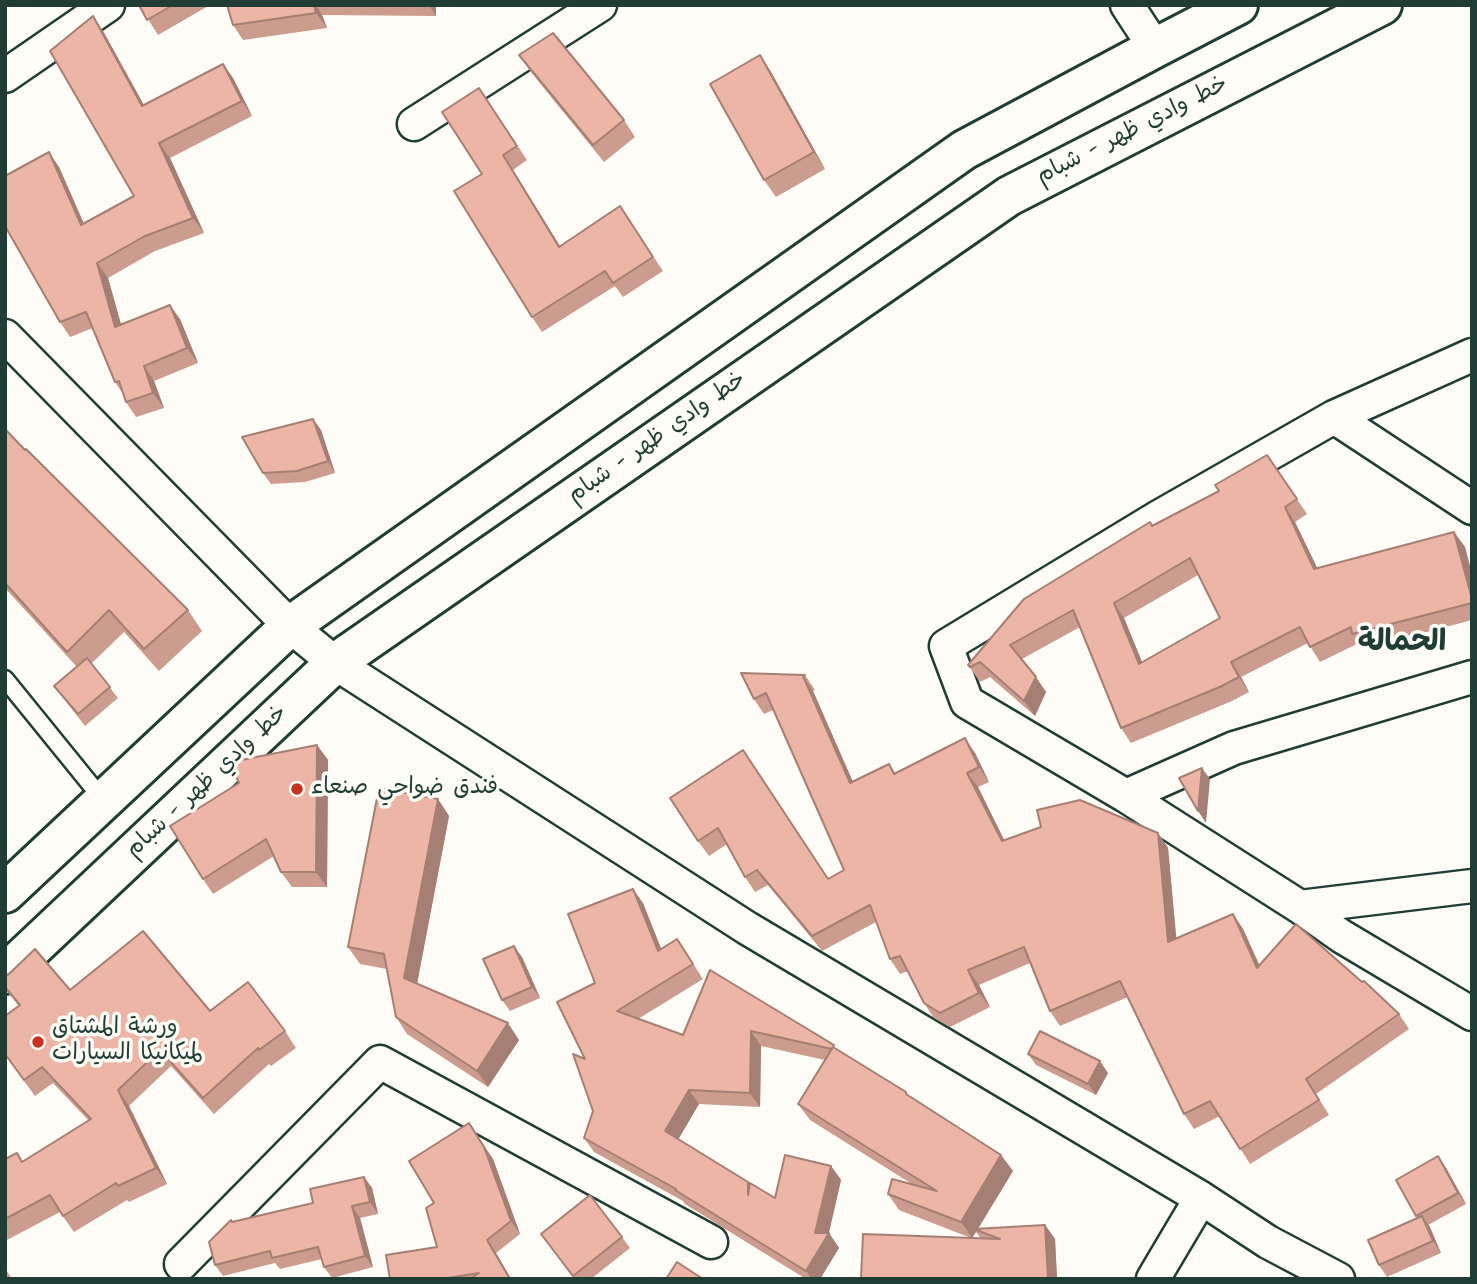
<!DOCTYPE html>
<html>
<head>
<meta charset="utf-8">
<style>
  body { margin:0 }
  #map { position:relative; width:1477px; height:1284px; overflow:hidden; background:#fdfcf7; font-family:Kalam,sans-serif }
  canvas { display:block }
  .frame { position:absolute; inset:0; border:7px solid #1f3d34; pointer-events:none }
</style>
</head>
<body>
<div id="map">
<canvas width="1477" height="1284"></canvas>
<div class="frame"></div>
</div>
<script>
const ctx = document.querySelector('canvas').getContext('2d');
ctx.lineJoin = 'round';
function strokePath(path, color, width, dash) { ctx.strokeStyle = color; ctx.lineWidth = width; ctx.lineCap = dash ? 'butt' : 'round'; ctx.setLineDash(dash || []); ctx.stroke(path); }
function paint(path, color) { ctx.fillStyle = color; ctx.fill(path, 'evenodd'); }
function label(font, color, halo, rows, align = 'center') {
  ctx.font = font + ' Kalam,"Playpen Sans Arabic",sans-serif'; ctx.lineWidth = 7; ctx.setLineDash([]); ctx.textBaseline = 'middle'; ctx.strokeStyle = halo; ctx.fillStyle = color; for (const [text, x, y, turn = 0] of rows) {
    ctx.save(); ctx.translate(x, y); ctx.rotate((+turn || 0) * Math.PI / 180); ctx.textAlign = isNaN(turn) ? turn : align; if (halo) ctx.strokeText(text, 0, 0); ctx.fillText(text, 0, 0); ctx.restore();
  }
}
const lane = new Path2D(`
  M5 679 104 801`);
const street = new Path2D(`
  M1127 5 1155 48
  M5 76 108 5
  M414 124 600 5
  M5 336 290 626 335 663 747 928 1201 1198 1268 1242 1338 1279
  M1472 355 1334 417 1157 518 946 646 967 702 1126 796 1234 748 1472 677
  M1334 417 1472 508
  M1126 796 1300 907 1341 936 1472 1014
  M1300 907 1472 886
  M181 1264 380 1062 711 1242
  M1153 1279 1201 1198`);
const primary = new Path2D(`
  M5 893 290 626 964 150 1155 48 1238 5
  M5 974 335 663 1009 196 1382 5`);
strokePath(lane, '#1f3d34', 21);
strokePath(street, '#1f3d34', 37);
strokePath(primary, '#1f3d34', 44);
strokePath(lane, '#fdfcf7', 16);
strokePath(street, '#fdfcf7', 32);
strokePath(primary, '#fdfcf7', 38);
paint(new Path2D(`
  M139 5H210L158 35Z
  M227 5H436V16L322 15 327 28 243 40 233 25Z
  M103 31 144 105 223 64 233 78 252 116 170 158 204 233 155 251 108 278 121 325 180 319 198 363 154 381 164 408 136 417 126 402 123 394 115 382 93 328 70 337 60 322 59 167 84 224 134 196Z
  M519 55 624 120 635 137 604 162 530 71Z
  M760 55 771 72 825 169 776 197 764 180Z
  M479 88 527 160 513 170 560 246 620 206 663 271 623 297 615 286 542 332 532 317 482 174Z
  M313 419 321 430 335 473 305 482 271 484 263 473Z
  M5 429 25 450 188 610 202 631 159 671 124 632 91 664 118 698 85 726 54 686 77 667 5 588Z
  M1267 455 1307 514 1295 522 1317 568 1454 532 1465 547 1472 574V620L1363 649 1359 643 1320 662 1308 643 1241 677 1249 692 1232 701 1131 743 1121 728 1080 627 1022 659 1046 692 1035 716 990 677 980 682 968 665 1152 525 1219 491ZM1198 575 1220 618 1142 662 1124 618Z
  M805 675 815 690 813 691 853 782 889 764 896 774 975 753 989 782 978 787 1004 840 1158 833 1168 848 1176 938 1233 914 1243 929 1260 966 1399 1014 1409 1029 1316 1094 1329 1115 1250 1164 1220 1116 1194 1129 1184 1114 1128 997 1060 1026 1050 1011 1030 963 979 985 990 1007 950 1027 934 1018 924 1003 908 971 900 974 890 959 876 922 822 951 768 885 755 892 745 877 727 844 709 856 698 841 743 750 828 879 844 870 773 710 764 714 754 699Z
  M317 745 328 760 327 887H292L281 872 274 856 213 894 203 879Z
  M438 799 449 816 417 984 519 1040 488 1087 407 1034 396 1017 387 969 360 964 348 947Z
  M643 903 661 949 677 939 703 979 638 1019 683 1035 710 970 837 1049 1001 1155 1013 1171 978 1229 1045 1225 1055 1239 1057 1279H861L971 1238 899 1210 888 1194 912 1184 810 1120 798 1104 825 1060 761 1046 760 1107 699 1104 678 1139 750 1184 775 1198 831 1166 841 1180 829 1233 839 1248 820 1279H806L685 1204 683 1201 594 1152 584 1138 593 1111 585 1059 595 983ZM976 1232 981 1239 972 1238Z
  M522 957 540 998 510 1011 502 1000Z
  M5 976 70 990 210 1011 285 1031 296 1048 271 1066 269 1064 214 1114 171 1066 129 1106 167 1184 129 1202 127 1200 74 1232 60 1212 5 1241V1198L23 1162 89 1121 53 1083 35 1096 5 1055 19 1006 5 989Z
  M1028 1054 1108 1073 1096 1095 1036 1065Z
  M1438 1156 1446 1168 1466 1204 1428 1225 1441 1253 1387 1277 1379 1265 1418 1218 1396 1180Z
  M493 1159 520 1234 496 1253 511 1279H390L437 1247 434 1203Z
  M364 1177 372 1188 378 1214 360 1218 373 1267 332 1278 324 1267 322 1259 280 1269 275 1263 223 1276 215 1265 233 1222 313 1203Z
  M541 1234 622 1237 630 1248 591 1279H574Z
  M5 1268 12 1279H5Z`), '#cc9c8e');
paint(new Path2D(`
  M314 5H316L322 15 327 28 316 13Z
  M429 5H436V16Z
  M93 16 103 31 152 120 142 106Z
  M760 55 771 72 825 169 814 152Z
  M223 64 233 78 252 116 242 101Z
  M159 143 170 158 204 233 193 218Z
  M49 152 59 167 91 240 81 225Z
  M503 155 513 170 569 261 559 247Z
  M97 263 108 278 126 342 115 327Z
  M170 305 180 319 198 363 187 348Z
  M144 366 154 381 164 408 153 393Z
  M313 419 321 430 335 473 328 461Z
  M1285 507 1295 522 1325 584 1314 569Z
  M1454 532 1465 547 1472 574V599Z
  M1114 603 1124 618 1149 679 1139 664Z
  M1231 662 1241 677 1249 692 1239 677Z
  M803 676 813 691 860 798 850 783Z
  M1036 677 1046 692 1035 716 1024 701Z
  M965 738 975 753 989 782 979 767Z
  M317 745 328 760 327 887 316 872Z
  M1202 768 1210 779 1206 823 1198 811Z
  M967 773 978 787 1012 856 1002 841Z
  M438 799 449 816 415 994 404 978Z
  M1158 833 1168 848 1178 956 1168 942Z
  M633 889 643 903 668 966 658 951Z
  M1233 914 1243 929 1267 983 1257 968Z
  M514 946 522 957 540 998 532 987Z
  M968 970 979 985 990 1007 979 993Z
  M508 1023 519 1040 488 1087 477 1071Z
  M751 1031 761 1046 760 1107 750 1093Z
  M1100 1061 1108 1073 1096 1095 1088 1084Z
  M118 1090 129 1106 167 1184 156 1168Z
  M689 1090 699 1104 675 1145 665 1131Z
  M469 1123 493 1159 520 1234 511 1221Z
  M1001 1155 1013 1171 977 1230 974 1229 976 1232 972 1238 961 1222Z
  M1438 1156 1446 1168 1466 1204 1458 1193Z
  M831 1166 841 1180 828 1236 829 1233 839 1248 820 1279H812L806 1271Z
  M364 1177 372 1188 378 1214 370 1202Z
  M352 1206 360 1218 373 1267 365 1256Z
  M1422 1216 1430 1227 1441 1253 1433 1241Z
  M1045 1225 1055 1239 1057 1279H1048Z
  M487 1240 496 1253 511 1279H510Z`), '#a67f74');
const building = new Path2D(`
  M139 5H173L147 20Z
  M227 5H314L316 13 233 25Z
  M93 16 142 106 223 64 242 101 159 143 193 218 145 236 97 263 115 327 170 305 187 348 144 366 153 393 126 402 119 381 115 382 86 312 60 322 5 226V176L49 152 81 225 134 196 50 51Z
  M553 33 624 120 593 145 519 55Z
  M760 55 814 152 764 180 710 84Z
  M479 88 517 146 503 155 559 247 620 206 653 257 613 283 605 271 532 317 454 191 482 174 442 112Z
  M313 419 328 461 297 471 263 473 242 437Z
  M5 429 25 450 26 449 188 610 144 649 109 610 67 652 5 583Z
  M1267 455 1297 499 1285 507 1314 569 1454 532 1472 599V603L1352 634 1351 627 1310 647 1300 627 1231 662 1239 677 1222 686 1121 728 1073 610 1010 645 1036 677 1024 701 980 662 970 667 968 665 1024 599 1150 522 1152 526 1219 491 1215 485ZM1190 558 1220 618 1139 664 1114 603Z
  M87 658 110 687 78 714 54 686Z
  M741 673 805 675 803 676 850 783 889 764 894 774 965 738 979 767 967 773 1002 841 1041 827 1037 810 1080 800 1158 833 1168 942 1233 914 1257 968 1296 924 1362 982 1364 981 1399 1014 1306 1079 1319 1100 1240 1149 1210 1101 1184 1114 1120 981 1050 1011 1024 947 968 970 979 993 940 1013 924 1003 900 956 890 959 870 905 812 936 757 870 745 877 718 828 698 841 670 798 743 750 828 879 844 870 766 693 754 699Z
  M317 745 316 872H281L266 839 203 879 170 826 239 783 231 766 236 761Z
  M1202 768 1198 811 1179 778Z
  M379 788 438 799 404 978 508 1023 477 1071 396 1017 384 954 348 947Z
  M633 889 658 951 677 939 693 964 617 1011 683 1035 710 970 834 1045 832 1049 751 1031 750 1093 689 1090 665 1131 748 1182V1195L750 1183 775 1198 785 1155 831 1166 815 1233H829L806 1271 675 1190 676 1189 584 1138 593 1111 573 1054 585 1059 557 1002 595 983 568 914Z
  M143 931 210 1011 248 982 285 1031 259 1050 258 1048 203 1098 160 1050 118 1090 156 1168 118 1186 116 1183 63 1216 50 1195 5 1219V1159L17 1153 22 1162 91 1119 42 1067 24 1080 5 1054V1016L20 1005 5 987V976L9 974 35 949 70 990Z
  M514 946 532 987 502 1000 483 959Z
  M1040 1031 1100 1061 1088 1084 1028 1054Z
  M833 1047 906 1092V1094L1001 1155 961 1222 888 1194 892 1179 937 1191 798 1104Z
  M469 1123 484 1147 511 1221 487 1240 510 1279H470L479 1273 441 1279H390L386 1255 437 1247 426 1208 434 1203 409 1161Z
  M1438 1156 1458 1193 1416 1216 1396 1180Z
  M364 1177 370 1202 352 1206 365 1256 324 1267 318 1247 272 1258 270 1251 215 1265 209 1242 231 1220 232 1222 313 1203 310 1189Z
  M590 1195 622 1237 573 1276 541 1234Z
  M1422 1216 1433 1241 1379 1265 1368 1240Z
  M1045 1225 1048 1279H861L863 1234 1000 1239 974 1229Z
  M677 1262 703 1279H666Z`);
paint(building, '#edb5a5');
strokePath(building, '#a67f74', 2);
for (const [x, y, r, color] of [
  [297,789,7,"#c8321e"],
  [38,1042,7,"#c8321e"]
]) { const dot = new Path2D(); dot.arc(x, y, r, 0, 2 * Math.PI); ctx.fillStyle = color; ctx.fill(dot); strokePath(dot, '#fdfcf7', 2.5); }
label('23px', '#1f3d34', '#fdfcf7', [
  ["خط وادي ظهر - شبام",1133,132,-27],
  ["خط وادي ظهر - شبام",658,439,-35],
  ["خط وادي ظهر - شبام",208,783,-43]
]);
label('23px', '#1f3d34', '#fdfcf7', [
  ["فندق ضواحي صنعاء",311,789],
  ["ورشة المشتاق",52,1029],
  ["لميكانيكا السيارات",52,1055]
], 'left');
label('bold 30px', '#1f3d34', '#fdfcf7', [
  ["الحمالة",1402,645]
]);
</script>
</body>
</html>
